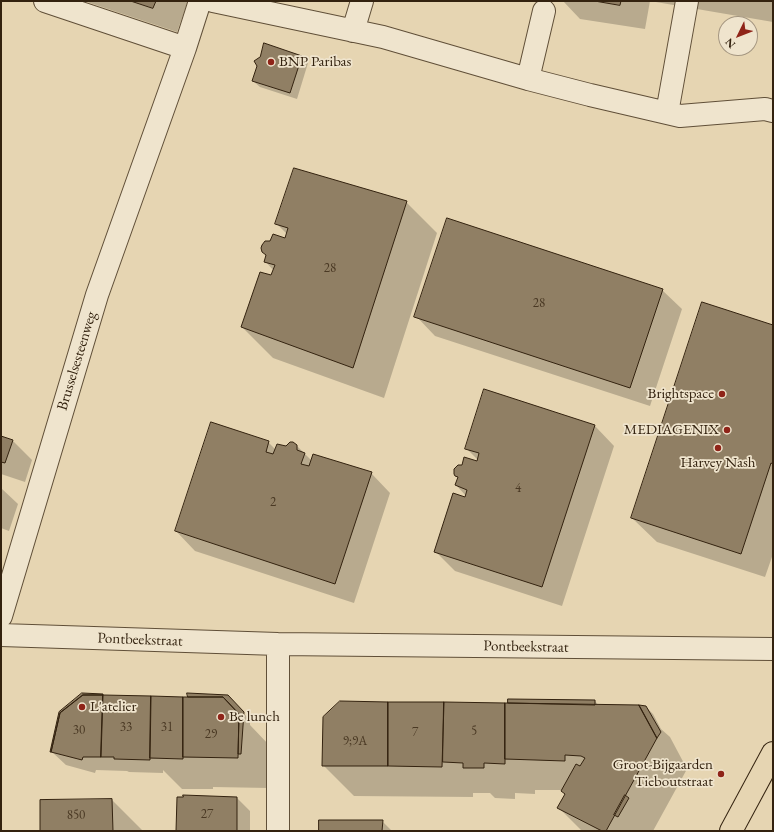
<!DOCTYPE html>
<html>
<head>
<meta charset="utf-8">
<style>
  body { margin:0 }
  #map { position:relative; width:774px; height:832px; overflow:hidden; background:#e6d5b2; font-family:"EB Garamond",serif }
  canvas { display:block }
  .frame { position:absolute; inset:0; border:2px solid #33220f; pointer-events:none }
  .north { position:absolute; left:718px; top:16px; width:40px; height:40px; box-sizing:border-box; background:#efe4cd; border:1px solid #a49681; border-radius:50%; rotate:227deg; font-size:11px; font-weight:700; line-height:16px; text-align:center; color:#33220f }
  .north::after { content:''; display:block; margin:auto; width:14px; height:18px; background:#8f2418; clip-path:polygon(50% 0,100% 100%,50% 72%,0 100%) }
</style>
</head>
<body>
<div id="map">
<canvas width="774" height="832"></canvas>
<div class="frame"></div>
<div class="north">N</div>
</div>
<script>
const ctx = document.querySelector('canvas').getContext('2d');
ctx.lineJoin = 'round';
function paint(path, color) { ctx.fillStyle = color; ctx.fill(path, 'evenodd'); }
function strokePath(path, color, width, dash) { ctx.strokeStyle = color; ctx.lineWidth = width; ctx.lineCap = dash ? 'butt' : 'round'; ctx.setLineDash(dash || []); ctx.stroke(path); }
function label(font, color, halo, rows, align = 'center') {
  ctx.font = font + ' "EB Garamond",serif'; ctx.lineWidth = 3.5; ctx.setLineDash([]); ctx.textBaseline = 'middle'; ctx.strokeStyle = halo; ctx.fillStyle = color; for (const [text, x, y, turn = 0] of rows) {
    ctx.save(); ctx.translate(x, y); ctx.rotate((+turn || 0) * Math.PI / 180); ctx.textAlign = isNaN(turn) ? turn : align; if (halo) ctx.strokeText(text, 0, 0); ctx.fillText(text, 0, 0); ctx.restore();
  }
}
paint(new Path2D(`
  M84 1H188L177 32Z
  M563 1H773V22L650 1 645 29 580 19Z
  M302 57 308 63 297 99 260 87 253 81 258 66Z
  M406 202 437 233 384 398 273 358 242 327 272 276 274 271 265 261 286 239 287 234 276 223Z
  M662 290 682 309 650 406 435 336 416 316Z
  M773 326V554L765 577 657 542 632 518Z
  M485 390 595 426 614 446 562 606 455 571 435 551 466 496 456 485 459 478 456 476 477 462 478 460 466 448Z
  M1 437 13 441 32 460 25 482 1 474Z
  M268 442 276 450 296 445 312 461 371 473 390 493 354 603 195 551 176 531Z
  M1 488 18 504 9 531 1 528Z
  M509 700 595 701 599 706 646 707 653 714 661 729 670 737 687 769 653 831H582L559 808 566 794 562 790H535V794L515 793V799L495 798 490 793H473V797L354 796 323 765 340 702 508 704Z
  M234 703 250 720V725L270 746 269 788 213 787V789H182L163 770V773L129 772 127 771 96 770 95 773 66 765 52 752Z
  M237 798 250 811V831H177Z
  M112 800 143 831H41Z
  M382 821 392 831H320Z`), '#0003');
const building = new Path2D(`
  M131 1H156L153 8Z
  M595 1H621L620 5Z
  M264 43 302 56 290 93 252 81 257 66 254 61 260 57Z
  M294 168 407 201 353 368 241 327 260 272 271 275 275 265 264 262 266 255 262 252 261 248 262 245 265 241H270L273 234 285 238 288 228 275 224Z
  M447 218 663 289 630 388 414 317Z
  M702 302 773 325V464L771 463 741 554 631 518Z
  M484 389 595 425 542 587 434 552 453 493 465 497 467 490 455 485 458 477 455 476 454 474V469L458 465H462L464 457 477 461 479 453 465 449Z
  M211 422 269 441 266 452 273 454 277 444 286 446 290 442H293L297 445V450L305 453 301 464 309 466 313 454 372 472 335 584 175 531Z
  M1 436 13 440 5 463 1 462Z
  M82 693 103 694V695H83L60 713 51 752H50L59 712Z
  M187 693 228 695 244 712 241 754H238L239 714 223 697H188Z
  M83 695H103L101 757H83L82 760 51 752 60 713Z
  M103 695 151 696 150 760 114 759V757H101Z
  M151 696 183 697V759L150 758Z
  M183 697H223L239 714 238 758 183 757Z
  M508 699 595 700V705L508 703Z
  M340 701 388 702V766H322L323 717Z
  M388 702H444L442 767 388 766Z
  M444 702 505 703V764L484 763V768H463V763L443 762Z
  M505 703 639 705 657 738 606 831H602L557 808 565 794 561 791 576 764 580 766 585 758 581 756 565 755V761L505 759Z
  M639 705 646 706 661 732 657 738Z
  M183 795 237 797V831H176L177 797H183Z
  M625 795 629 798 618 817 614 815Z
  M112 799 113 831H40V800Z
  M319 820H383L382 831H319Z`);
paint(building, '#907f64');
strokePath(building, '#33220f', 1);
const minor = new Path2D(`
  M45 1 185 48
  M213 1 383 37 528 79 590 95 680 116 765 109 773 111
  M353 31 362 1
  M528 79 544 11
  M667 113 687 1
  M1 616 97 295 185 48 200 1
  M1 635 278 644 773 649
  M278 644V831`);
const major = new Path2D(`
  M731 831 773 753`);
strokePath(minor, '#604f38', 24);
strokePath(major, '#33220f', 24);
strokePath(minor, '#efe4cd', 22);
strokePath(major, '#e6d5b2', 22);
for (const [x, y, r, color] of [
  [271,62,4,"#8f2418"],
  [722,394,4,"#8f2418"],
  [727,430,4,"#8f2418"],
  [718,448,4,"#8f2418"],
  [82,707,4,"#8f2418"],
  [221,717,4,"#8f2418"],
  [721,774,4,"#8f2418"]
]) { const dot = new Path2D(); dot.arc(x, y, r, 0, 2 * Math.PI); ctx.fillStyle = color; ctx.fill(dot); strokePath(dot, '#efe4cd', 1.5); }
label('13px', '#4a3924', null, [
  ["28",330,268],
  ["28",539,303],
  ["4",518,488],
  ["2",273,502],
  ["33",126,727],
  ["31",167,727],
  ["30",79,730],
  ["5",474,731],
  ["7",415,732],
  ["29",211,734],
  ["9;9A",355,741],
  ["27",207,814],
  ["850",76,815]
]);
label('15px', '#33220f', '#efe4cd', [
  ["BNP Paribas",279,62],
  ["Brightspace",714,394,"right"],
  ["MEDIAGENIX",719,430,"right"],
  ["Harvey Nash",718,463,"center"],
  ["L'atelier",90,707],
  ["Be lunch",229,717],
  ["Groot-Bijgaarden",713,765,"right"],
  ["Tieboutstraat",713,782,"right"]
], 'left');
label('15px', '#33220f', '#efe4cd', [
  ["Brusselsesteenweg",77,361,-73],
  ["Pontbeekstraat",140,640,2],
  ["Pontbeekstraat",526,647,1]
]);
</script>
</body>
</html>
